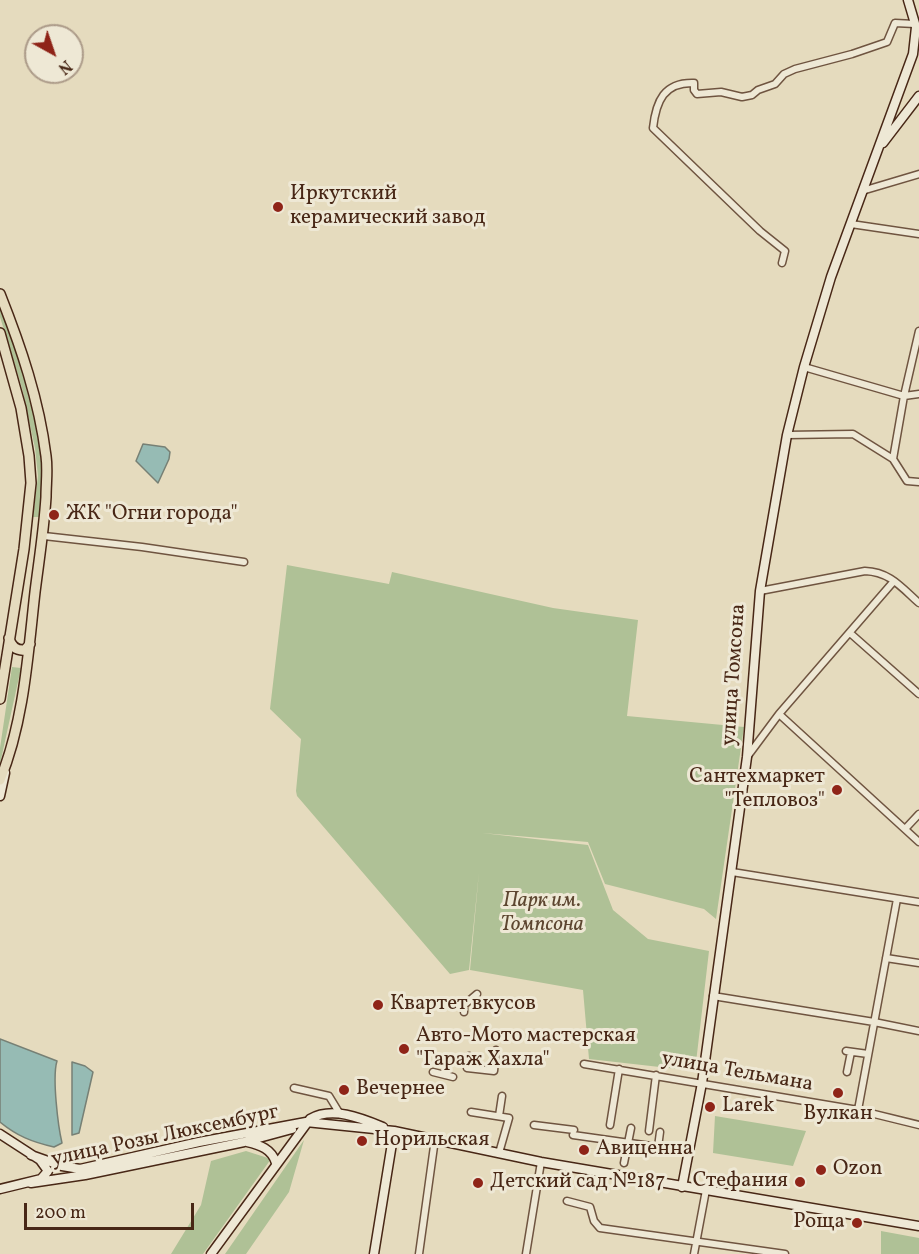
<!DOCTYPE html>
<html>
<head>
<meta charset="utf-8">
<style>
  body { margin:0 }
  #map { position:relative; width:919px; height:1254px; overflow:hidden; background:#e5dbbe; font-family:Vollkorn,serif }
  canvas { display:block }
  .north { position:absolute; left:24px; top:24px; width:60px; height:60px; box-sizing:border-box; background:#eee8d5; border:2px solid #ac9b89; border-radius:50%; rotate:140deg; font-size:16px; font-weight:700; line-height:24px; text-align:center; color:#482716 }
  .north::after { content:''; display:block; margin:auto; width:21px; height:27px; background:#8f2418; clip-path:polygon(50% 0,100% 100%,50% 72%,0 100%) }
  .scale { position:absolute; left:24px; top:1203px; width:170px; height:27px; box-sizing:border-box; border:3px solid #482716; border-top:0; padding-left:8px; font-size:18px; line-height:21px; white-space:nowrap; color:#482716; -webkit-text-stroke:4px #eee8d5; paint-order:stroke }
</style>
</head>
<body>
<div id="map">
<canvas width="919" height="1254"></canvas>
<div class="north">N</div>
<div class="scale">200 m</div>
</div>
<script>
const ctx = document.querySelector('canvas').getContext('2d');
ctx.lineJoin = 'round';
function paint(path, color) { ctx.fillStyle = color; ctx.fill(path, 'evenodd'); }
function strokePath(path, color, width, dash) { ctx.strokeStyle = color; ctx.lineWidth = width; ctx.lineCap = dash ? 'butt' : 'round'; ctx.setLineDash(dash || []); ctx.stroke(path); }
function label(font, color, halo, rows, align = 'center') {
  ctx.font = font + ' Vollkorn,serif'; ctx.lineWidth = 6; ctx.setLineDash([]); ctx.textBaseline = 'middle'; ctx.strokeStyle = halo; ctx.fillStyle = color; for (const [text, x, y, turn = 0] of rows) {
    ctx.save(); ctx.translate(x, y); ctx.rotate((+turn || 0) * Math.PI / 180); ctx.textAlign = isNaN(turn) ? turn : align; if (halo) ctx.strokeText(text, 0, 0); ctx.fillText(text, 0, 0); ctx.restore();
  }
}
paint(new Path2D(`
  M0 303C18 357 37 413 42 470 44 485 41 502 41 517H33L38 476 35 448 22 388 0 317Z
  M287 565 389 584 392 572 553 608 638 620 627 716 744 727 716 919 704 909 605 884 588 842 482 833 588 845 613 910 648 939 709 951 695 1071 589 1059 583 990 470 970 479 872 469 970 450 974 297 796 296 791 301 739 270 709Z
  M12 667 21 668 0 764V748Z
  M715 1116 806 1131 793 1166 713 1153Z
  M304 1140 289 1192 246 1254H225Z
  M246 1151 271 1159 203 1254H171L201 1205 211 1161Z
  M881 1231 919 1238V1254H881Z`), '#afc196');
const water = new Path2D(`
  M143 444 165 447 170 452 169 459 158 483 136 461Z
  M0 1039 57 1061C52 1077 58 1126 62 1143L54 1147C32 1142 17 1136 0 1122Z
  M72 1062 85 1066 93 1072 79 1133 72 1135Z`);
paint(water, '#96bbb4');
strokePath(water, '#778075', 1.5);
const street = new Path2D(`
  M862 191 919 174
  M851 224 919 234
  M782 263 785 251 760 231 653 128C656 101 664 82 694 83V90L697 94 721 92 742 97 752 95 758 90 775 84 784 74 795 69 852 54 887 42 895 23 915 24
  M804 367 904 396 919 394
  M787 435 853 434 893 459 907 481 919 482
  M893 459 904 396 919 331
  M44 536 142 547 244 562
  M760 591 865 571C890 572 901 587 919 603
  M850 633 919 694
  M779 714 919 842
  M747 757 779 714 894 581
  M905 829 919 814
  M732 872 919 902
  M886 958 919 963
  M713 996 874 1022 919 1031
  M464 1012V1005L477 994
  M846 1051 868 1054
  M469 1056 467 1068 494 1071 496 1050
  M584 1064 858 1110 919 1125
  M433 1072 453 1077
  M847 1072 851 1052
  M294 1088 329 1096 340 1114
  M858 1110 897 899
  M471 1112 509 1118 499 1153
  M499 1116 502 1096
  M534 1125 574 1130
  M610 1125 619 1069
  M649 1131 656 1075
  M573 1135 658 1147 660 1132
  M624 1163 631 1128
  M567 1201 590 1207 594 1221 600 1228 785 1254
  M419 1254 435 1139
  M526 1254 541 1162
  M694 1254 706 1190`);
const secondary = new Path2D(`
  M883 143 919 96
  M0 796 5 773
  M0 1134 40 1160 48 1171 41 1179 0 1189
  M247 1142C260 1145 272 1149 276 1163
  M31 1155 62 1166 80 1169 199 1142 306 1122 394 1131 541 1162 919 1226
  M31 1183 85 1175 244 1142 292 1129
  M682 1187 702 1083 747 757 760 591 787 435 804 367 831 277 913 54 916 27 908 0
  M211 1254 310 1119C332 1106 361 1118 383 1127
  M374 1254 394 1131`);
const primary = new Path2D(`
  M0 294C21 347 39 400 46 456 48 470 46 483 46 497 44 529 39 560 35 592 28 654 24 722 0 780
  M0 333 21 408 29 456 31 483 24 549 0 699
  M9 638C11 646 16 651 25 650L30 644`);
strokePath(street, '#6f5440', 9);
strokePath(secondary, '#482716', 11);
strokePath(primary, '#482716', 12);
strokePath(street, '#eee8d5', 6);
strokePath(secondary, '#eee8d5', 8);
strokePath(primary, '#e5dbbe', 9);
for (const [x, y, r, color] of [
  [278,207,6,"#8f2418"],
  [54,515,6,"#8f2418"],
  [837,790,6,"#8f2418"],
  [378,1005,6,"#8f2418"],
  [404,1049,6,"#8f2418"],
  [344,1090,6,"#8f2418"],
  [838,1093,6,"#8f2418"],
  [710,1107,6,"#8f2418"],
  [362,1141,6,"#8f2418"],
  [584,1150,6,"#8f2418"],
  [821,1170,6,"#8f2418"],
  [800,1182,6,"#8f2418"],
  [478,1183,6,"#8f2418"],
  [857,1223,6,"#8f2418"]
]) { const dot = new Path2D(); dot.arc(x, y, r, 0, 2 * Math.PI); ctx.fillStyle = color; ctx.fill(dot); strokePath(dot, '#eee8d5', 2); }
label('21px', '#482716', '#eee8d5', [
  ["Иркутский",290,195],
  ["керамический завод",290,219],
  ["ЖК \"Огни города\"",66,515],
  ["Сантехмаркет",825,778,"right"],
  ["\"Тепловоз\"",825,802,"right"],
  ["Квартет вкусов",390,1005],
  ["Авто-Мото мастерская",416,1037],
  ["\"Гараж Хахла\"",416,1061],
  ["Вечернее",356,1090],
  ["Larek",722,1107],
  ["Вулкан",838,1115,"center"],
  ["Норильская",374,1141],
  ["Авиценна",596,1150],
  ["Ozon",833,1170],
  ["Стефания",788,1182,"right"],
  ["Детский сад №187",490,1183],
  ["Роща",845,1223,"right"]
], 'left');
label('21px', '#482716', '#eee8d5', [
  ["улица Томсона",735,675,-86],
  ["улица Тельмана",737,1073,10],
  ["улица Розы Люксембург",165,1137,-12]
]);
label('italic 21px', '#5d4630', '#eee8d5', [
  ["Парк им.",542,902],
  ["Томпсона",542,926]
]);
</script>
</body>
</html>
